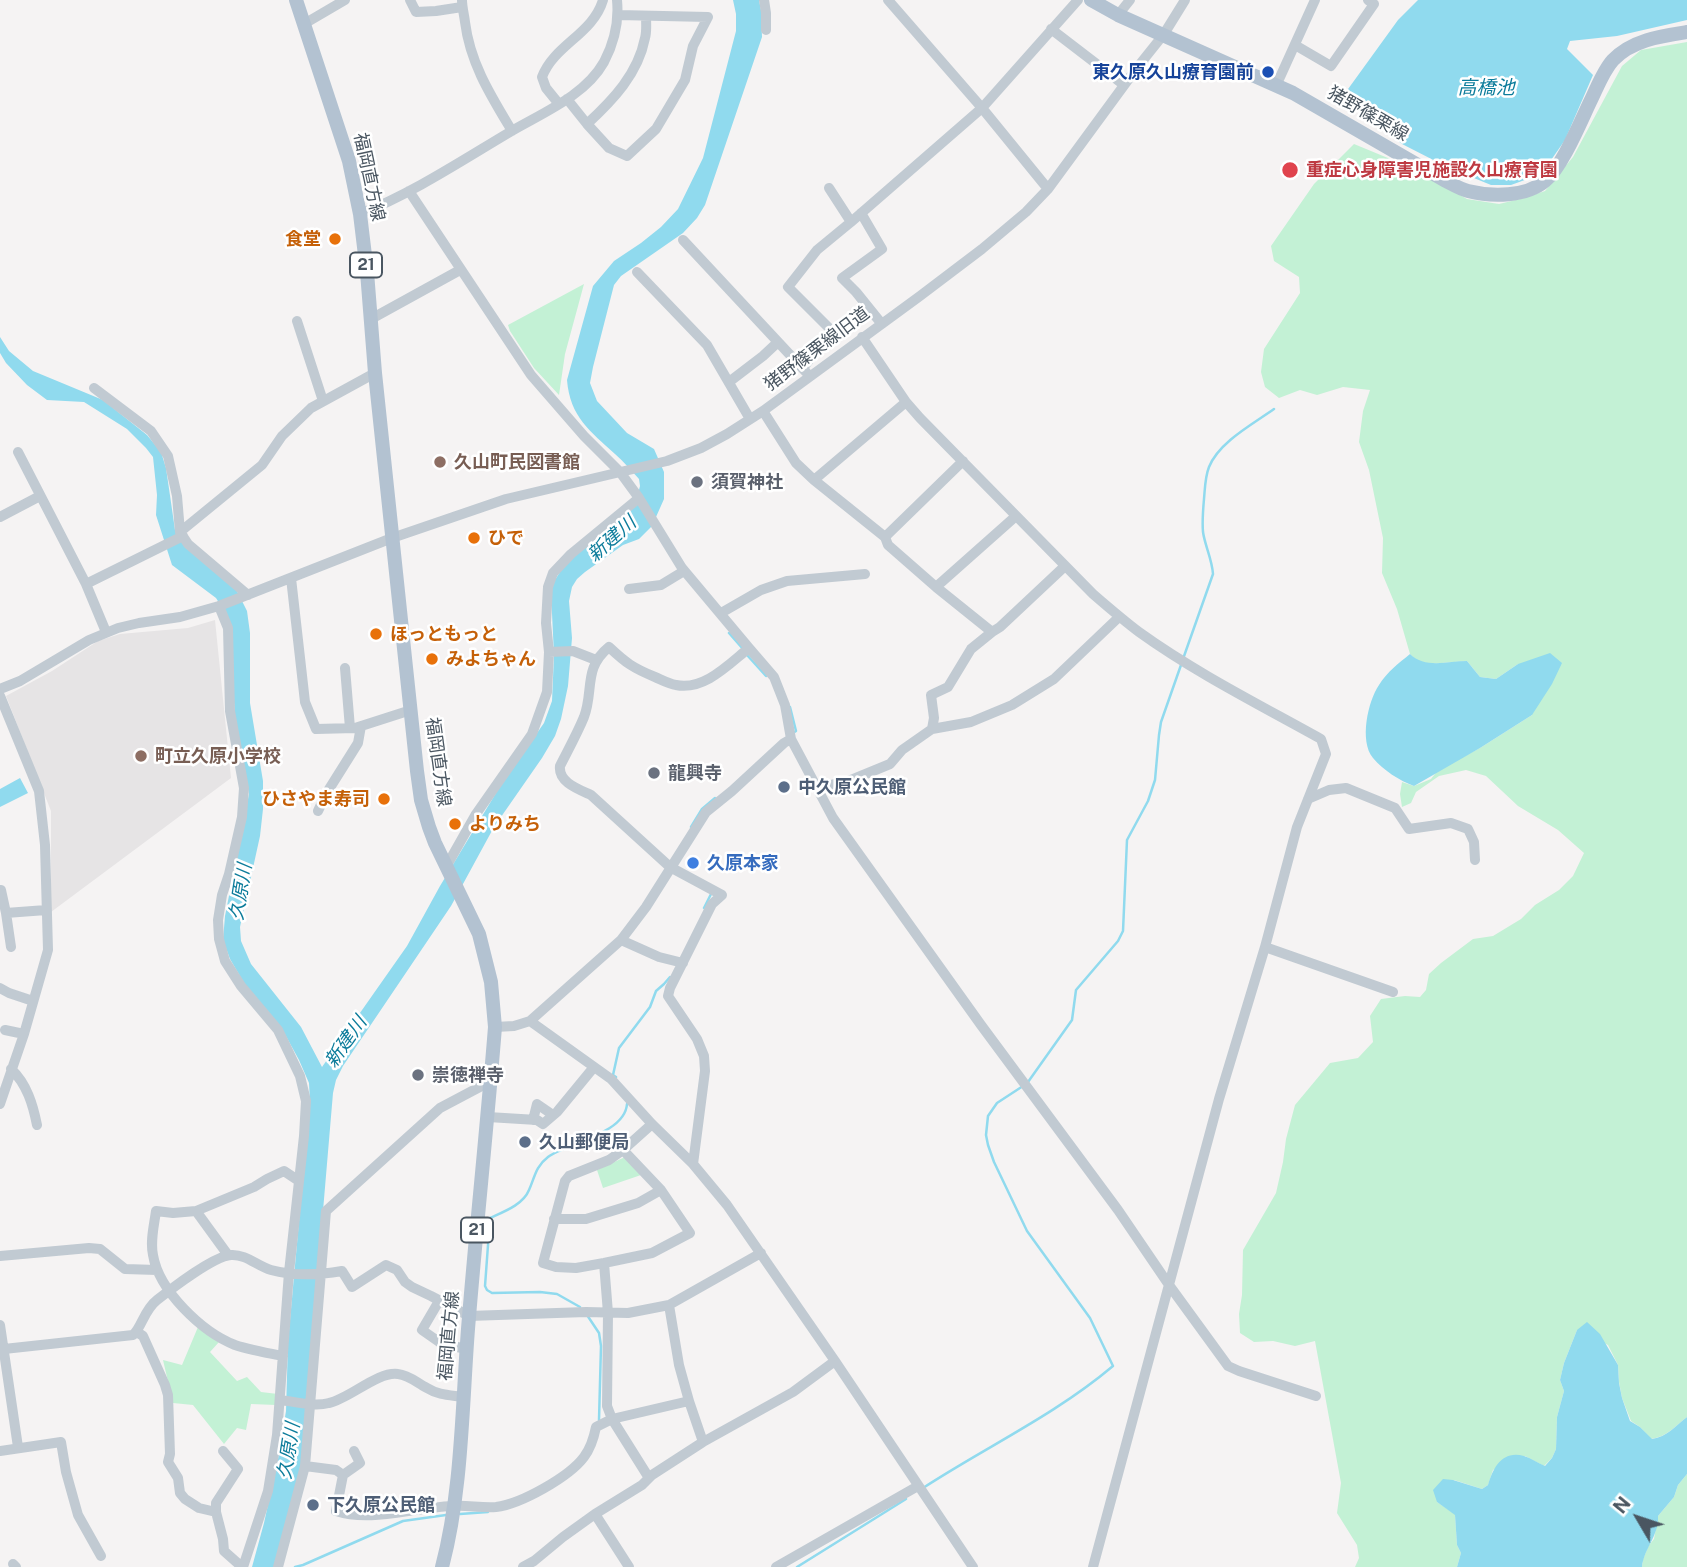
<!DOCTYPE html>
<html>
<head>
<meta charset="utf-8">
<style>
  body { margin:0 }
  #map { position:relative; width:1687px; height:1567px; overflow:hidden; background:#f5f3f3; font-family:"Public Sans",sans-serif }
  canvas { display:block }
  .north { position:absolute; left:1603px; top:1483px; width:70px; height:70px; -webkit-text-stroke:5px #fff; paint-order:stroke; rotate:309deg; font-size:19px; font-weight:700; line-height:28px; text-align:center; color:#4a5661 }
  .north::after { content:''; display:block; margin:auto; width:24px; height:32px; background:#4a5661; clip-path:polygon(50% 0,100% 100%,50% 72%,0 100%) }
</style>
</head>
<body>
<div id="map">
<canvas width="1687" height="1567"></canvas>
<div class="north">N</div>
</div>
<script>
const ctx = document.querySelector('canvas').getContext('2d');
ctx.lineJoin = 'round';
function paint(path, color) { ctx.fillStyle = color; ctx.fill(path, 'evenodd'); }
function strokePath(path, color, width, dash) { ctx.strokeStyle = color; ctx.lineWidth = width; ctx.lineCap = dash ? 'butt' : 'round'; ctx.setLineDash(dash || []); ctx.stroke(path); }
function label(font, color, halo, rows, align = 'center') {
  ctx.font = font + ' "Public Sans","Noto Sans JP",sans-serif'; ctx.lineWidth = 5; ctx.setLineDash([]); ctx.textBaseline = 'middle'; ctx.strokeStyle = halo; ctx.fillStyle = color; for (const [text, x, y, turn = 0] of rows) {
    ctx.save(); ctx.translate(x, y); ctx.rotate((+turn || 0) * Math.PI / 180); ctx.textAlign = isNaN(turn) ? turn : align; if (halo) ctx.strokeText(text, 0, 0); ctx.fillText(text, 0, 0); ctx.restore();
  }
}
paint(new Path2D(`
  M215 620 231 778 51 912V811L6 696 52 671 98 641 120 634 188 628Z`), '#e6e4e5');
paint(new Path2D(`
  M1687 42V1417C1675 1426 1667 1437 1651 1439L1640 1427 1631 1421 1622 1398 1619 1382 1618 1365 1608 1345 1577 1330 1564 1363 1560 1380 1564 1391 1557 1417 1556 1449 1552 1458 1544 1466 1525 1456 1493 1470 1488 1485 1482 1489 1454 1480 1437 1502 1455 1514 1457 1545 1461 1553 1457 1567H1355L1359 1558 1357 1545 1337 1513 1341 1483 1315 1341 1295 1346 1273 1341 1254 1342 1240 1333 1239 1314 1242 1295 1243 1250 1276 1193 1283 1162 1286 1139 1295 1105 1330 1063 1358 1058 1373 1042 1370 1016 1381 999 1405 996 1420 997 1426 990 1429 974 1441 963 1473 939 1493 936 1521 919 1535 905 1559 890 1573 876 1584 853 1558 830 1518 806 1486 776 1466 770 1439 776 1416 792 1411 803 1402 807 1400 794 1402 782 1414 786 1431 779 1438 770 1480 748 1532 715 1518 664 1496 679 1480 677 1467 661 1429 664 1416 660 1410 654 1397 609 1382 573 1383 538 1369 470 1359 442 1363 411 1370 390 1343 387 1317 395 1300 390 1279 398 1265 387 1261 372 1264 349 1300 293 1299 277 1274 261 1271 246 1314 184 1354 144 1417 170 1467 199 1499 204 1524 198 1545 191 1573 157 1622 66 1641 50Z
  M584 284 565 354 559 395 534 368 510 331 508 325Z
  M625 1157 641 1175 603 1188 597 1170Z
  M198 1327 219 1342 210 1352 237 1381 247 1377 261 1392 278 1394 276 1405 251 1404 246 1430 237 1428 224 1444 193 1405 173 1403 163 1360 182 1365Z
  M1687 1474V1567H1642L1643 1559 1649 1545 1654 1539 1658 1516 1674 1497 1678 1485Z`), '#c3f1d5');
paint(new Path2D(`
  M733 0H759L761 10 762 37 705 205 697 218 683 233 621 276 614 285 593 367 590 383 597 401 627 433 654 449 664 472V499L652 526 639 539 623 545 585 572 577 579 572 587 569 601 572 638 568 686 561 719 555 736 542 758 494 827 451 906 343 1066 336 1080 333 1093 301 1470 275 1567H252L264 1523 278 1459 286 1411 288 1342 310 1101 309 1083 299 1060 282 1029 244 983 230 959 223 940 225 916 249 794 235 716 228 617 216 598 172 565 156 515 157 495 153 457 146 448 127 429 84 402 47 400 27 385 6 363 0 353V337L9 351 33 371 103 400 147 435 161 452 166 468 175 530 236 589 247 611 250 633V703L263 781V809L260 836 240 927 241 941 251 964 301 1027 322 1067 407 946 440 886 502 783 544 723 552 701 554 655 551 593 553 583 567 561 635 506 640 486 639 479C631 470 624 462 615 454 590 431 570 417 567 380L593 286 614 261 641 243 661 227 678 209 703 158 736 31V14Z
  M1418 0H1687V20L1617 36 1570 41 1567 49 1593 75 1565 140 1549 163 1533 177 1511 185H1491L1447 167 1402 144 1343 96 1398 20Z
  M1550 653 1562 663 1552 684 1532 715 1480 748 1414 786C1400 781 1383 770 1373 758 1359 741 1368 701 1379 685 1387 672 1399 663 1410 654 1425 669 1448 661 1467 661L1480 677 1496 679 1518 664Z
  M20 778 28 793 0 807V789Z
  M1587 1322 1600 1334 1618 1365 1619 1383 1622 1398 1630 1421 1640 1427 1652 1439C1667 1437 1675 1426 1687 1417V1474L1678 1485 1674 1497 1658 1516C1659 1536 1644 1548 1642 1567H1457L1461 1553 1457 1545 1455 1515 1437 1502 1433 1490 1443 1479 1453 1480 1482 1489 1488 1485C1493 1468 1502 1450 1524 1456 1531 1458 1538 1463 1545 1466L1552 1458 1556 1449 1557 1417 1564 1391 1560 1380 1564 1363 1577 1330Z`), '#90daee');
strokePath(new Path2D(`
  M729 633 743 649
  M747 655 766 676
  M1183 659 1213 574C1212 559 1205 546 1203 532 1202 521 1203 510 1204 499 1205 488 1205 477 1209 467 1219 442 1253 424 1274 409
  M790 707 796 731 793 733
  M691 827 702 809 715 798
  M704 908 712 892
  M616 1077 613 1075 619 1048 650 1007 656 991 664 984 670 977
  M1028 1082 1072 1020 1076 990 1118 941 1123 931 1127 840 1148 801 1155 780 1159 735 1161 722 1181 665
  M580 1307 557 1294 540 1292 492 1293 487 1290 485 1286 490 1218C503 1212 523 1205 529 1190 535 1177 535 1167 548 1157 567 1143 625 1134 627 1104
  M587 1315 599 1333 601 1346 599 1420
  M923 1488C986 1447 1055 1415 1113 1366L1090 1318 1027 1231 994 1162 988 1145 986 1135 988 1116 997 1103 1023 1086
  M460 1514 488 1512
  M295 1567 303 1565 403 1521 446 1515
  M797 1567 906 1499`), '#90daee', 2.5);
strokePath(new Path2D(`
  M410 0 416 12 436 11 462 7
  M462 0C462 7 464 14 465 22 470 63 491 96 512 131
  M764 0 766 13V30
  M888 0 982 108 1048 189
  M1118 15 1130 0
  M304 24 345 0
  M1051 29 1124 85
  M1295 45 1331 66 1374 4 1368 0
  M1276 86 1315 0
  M567 99 587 124 609 148 627 156 656 129 685 80 693 46 708 17 618 15
  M559 104 546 88 542 77C554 45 593 34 603 0
  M587 124C613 100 638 74 645 38 647 31 646 23 646 16
  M829 188 851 222 982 108 1078 0
  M409 191 531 375 584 436 620 472 639 498 682 568 749 648 774 677 785 705 791 739 833 818 981 1025 1118 1210 1169 1285 1228 1366 1239 1371 1316 1396
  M861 213 882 249 842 278 856 292 881 323
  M360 214C413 193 461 161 510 132 542 113 585 96 604 62 614 43 619 21 617 0
  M683 240 806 372
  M637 272 707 345 750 419
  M371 319 460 270
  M297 321 323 401
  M862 337 906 402 920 418 1093 594C1108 607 1123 620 1139 632 1196 673 1260 705 1321 739L1326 754 1297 827 1265 947 1219 1099 1093 1567
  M803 368 832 331 788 287 817 250 851 222
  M729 382 763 356 778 342
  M94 388 151 431 168 456 177 496 180 532 188 544 248 595
  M763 411 796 463 814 480 885 537 888 545 936 587 992 632
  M18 452 86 584 106 632
  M814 480 906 402
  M0 517 40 496
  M180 532 262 465 282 436 311 408 375 373
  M885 537 963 461
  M291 578 305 702 316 729 355 728 411 710
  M86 584 183 536
  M936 587 1016 516
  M629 589 661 585 684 571
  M219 606 228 628 230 711 244 788 242 817 229 874 222 895 218 920 219 939 225 961 241 986 278 1030 300 1076 306 1101 304 1136 289 1272 277 1435 268 1491 243 1567
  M721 613 761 590 787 581 865 574
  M549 652 573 651 596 660
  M345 668 350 728
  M0 689 20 681 89 640 118 628 139 623 180 617 219 606 392 538 506 499 667 461 701 448 727 434 763 411 920 296 982 249 1026 212 1048 189 1136 69 1164 34 1185 0
  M0 696 39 791 45 845 48 950 24 1034 0 1104
  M932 729 934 718 931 695 948 687 971 649 992 632 1000 627 1065 566
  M818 788 851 780 890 764 902 750 932 729 971 722 1012 705 1054 679 1119 617
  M1308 799 1329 790 1346 788 1395 808 1409 829 1451 823 1468 829 1474 842 1475 860
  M318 811 326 794 358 743 361 726
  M446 867 476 814 532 734 547 692 549 652 546 623 548 587 553 573 571 554 639 498
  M1 890 6 913 11 947
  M6 913 46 910
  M621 940 659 957 683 963
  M1265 947 1393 992
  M0 988 9 993 33 1001
  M530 1021 611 1079 652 1124 693 1164 727 1205 835 1361 973 1567
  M495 1027 514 1026 530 1021 621 940 646 907 706 812 732 791 784 743 791 739
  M5 1030 24 1034
  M11 1069C27 1084 33 1105 37 1125
  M488 1117 537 1120 543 1124 557 1112 594 1067
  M533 1120 537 1104 553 1115
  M623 1150 661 1190 690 1233 652 1253 604 1263 576 1268 556 1267 543 1263 565 1181 569 1176 609 1160 623 1150 652 1124
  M693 1164 705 1071 704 1056 697 1039 668 996 670 988 712 904 722 895 670 867 591 795C578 789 558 782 560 766 568 750 577 734 584 717 594 691 583 668 609 647 626 663 633 668 655 677 662 680 669 684 676 685 704 691 729 664 749 648
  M196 1211 228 1255
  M554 1219H586L638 1203 661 1190
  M0 1256 89 1248 100 1249 125 1269 157 1270
  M604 1263 608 1313 607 1406 612 1419 649 1478
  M439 1301 422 1330 442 1344 467 1349
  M669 1305 679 1365 689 1401 703 1442
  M0 1325 18 1447
  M137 1332 143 1336 165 1385 168 1395 170 1454 168 1462 178 1478 180 1493 185 1499 199 1508 216 1512 223 1539 224 1551 242 1567
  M4 1349 133 1335C142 1327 144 1310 157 1300 171 1289 214 1256 231 1255 246 1254 257 1266 271 1270 293 1276 319 1275 342 1271L352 1287 386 1265 397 1270 405 1282 412 1287 431 1296 469 1316 586 1312 628 1313 669 1305 761 1253
  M283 1356C267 1353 250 1350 235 1345 202 1332 159 1291 153 1255 150 1241 154 1226 156 1211L173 1213 196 1211 254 1187 267 1179 284 1171 299 1181
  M281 1400C296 1402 314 1407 329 1403 349 1399 378 1371 398 1374 409 1375 417 1383 427 1388 438 1395 450 1395 463 1397
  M0 1451 61 1442 66 1472 78 1515 101 1556
  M305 1466 336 1470 343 1475 336 1511C366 1521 401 1511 432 1508 439 1507 446 1506 453 1506 467 1505 481 1508 496 1507 521 1504 569 1477 584 1457 590 1449 594 1437 596 1427L612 1419 689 1401
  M343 1475 360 1463 354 1451
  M216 1512V1503L238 1469 223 1451
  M595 1514 629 1567
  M13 1564 16 1567
  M278 1567 305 1466 326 1211 440 1108 491 1081
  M523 1567 534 1561 563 1537 595 1514 642 1485 652 1475 703 1442 793 1392 835 1361
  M776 1567 918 1486`), '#c1cad2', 10);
strokePath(new Path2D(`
  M296 0 349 161 360 214 367 272 375 373 405 658 417 771 421 800 429 827 435 843 479 934 491 982 495 1027C487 1128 476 1229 468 1329 462 1407 462 1492 442 1567
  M1091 0 1118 15 1293 93 1444 180C1452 184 1460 189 1468 191 1492 197 1526 197 1545 181 1562 167 1580 123 1590 102 1597 88 1603 71 1613 60 1632 40 1661 36 1687 32`), '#b3c2d1', 14);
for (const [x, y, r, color] of [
  [1268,72,7,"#1a4fb4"],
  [1290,170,9,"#e0444e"],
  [335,239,7,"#e8710a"],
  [440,462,7,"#8d6e63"],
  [697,482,7,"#6b7280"],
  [474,538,7,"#e8710a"],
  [376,634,7,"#e8710a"],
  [432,659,7,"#e8710a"],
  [141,756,7,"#8d6e63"],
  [654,773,7,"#6b7280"],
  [784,787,7,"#5c6f8a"],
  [384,799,7,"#e8710a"],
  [455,824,7,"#e8710a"],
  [693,863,7,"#3f7fe0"],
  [418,1075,7,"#6b7280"],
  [525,1142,7,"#5c6f8a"],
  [313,1505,7,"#5c6f8a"]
]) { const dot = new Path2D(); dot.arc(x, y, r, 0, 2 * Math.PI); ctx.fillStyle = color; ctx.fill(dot); strokePath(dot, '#fff', 2.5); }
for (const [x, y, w] of [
  [366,265,32],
  [477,1230,32]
]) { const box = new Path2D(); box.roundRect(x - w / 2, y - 12.5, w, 25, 5); ctx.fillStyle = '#fff'; ctx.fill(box); strokePath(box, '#4a5661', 2); }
label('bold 16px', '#4a5661', null, [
  ["21",366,265],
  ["21",477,1230]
]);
label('bold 18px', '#164399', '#fff', [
  ["東久原久山療育園前",1254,72]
], 'right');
label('18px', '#4a5661', '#fff', [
  ["猪野篠栗線",1368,114,30],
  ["福岡直方線",369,177,78],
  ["猪野篠栗線旧道",817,349,-37],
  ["福岡直方線",438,762,82],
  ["福岡直方線",449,1336,-85]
]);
label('bold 18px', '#be3a42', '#fff', [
  ["重症心身障害児施設久山療育園",1306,170]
], 'left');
label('bold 18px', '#c56008', '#fff', [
  ["食堂",321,239,"right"],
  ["ひで",488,538],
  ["ほっともっと",390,634],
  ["みよちゃん",446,659],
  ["ひさやま寿司",370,799,"right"],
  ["よりみち",469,824]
], 'left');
label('bold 18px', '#785e54', '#fff', [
  ["久山町民図書館",454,462],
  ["町立久原小学校",155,756]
], 'left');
label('bold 18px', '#5b616d', '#fff', [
  ["須賀神社",711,482],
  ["龍興寺",668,773],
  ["崇徳禅寺",432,1075]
], 'left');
label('bold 18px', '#4e5e75', '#fff', [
  ["中久原公民館",798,787],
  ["久山郵便局",539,1142],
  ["下久原公民館",327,1505]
], 'left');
label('bold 18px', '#366cbe', '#fff', [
  ["久原本家",707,863]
], 'left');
label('italic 19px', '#0c7c9b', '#fff', [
  ["高橋池",1486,88],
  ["新建川",612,539,-42],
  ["久原川",241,892,-81],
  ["新建川",346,1042,-55],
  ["久原川",289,1451,-81]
]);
</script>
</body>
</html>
